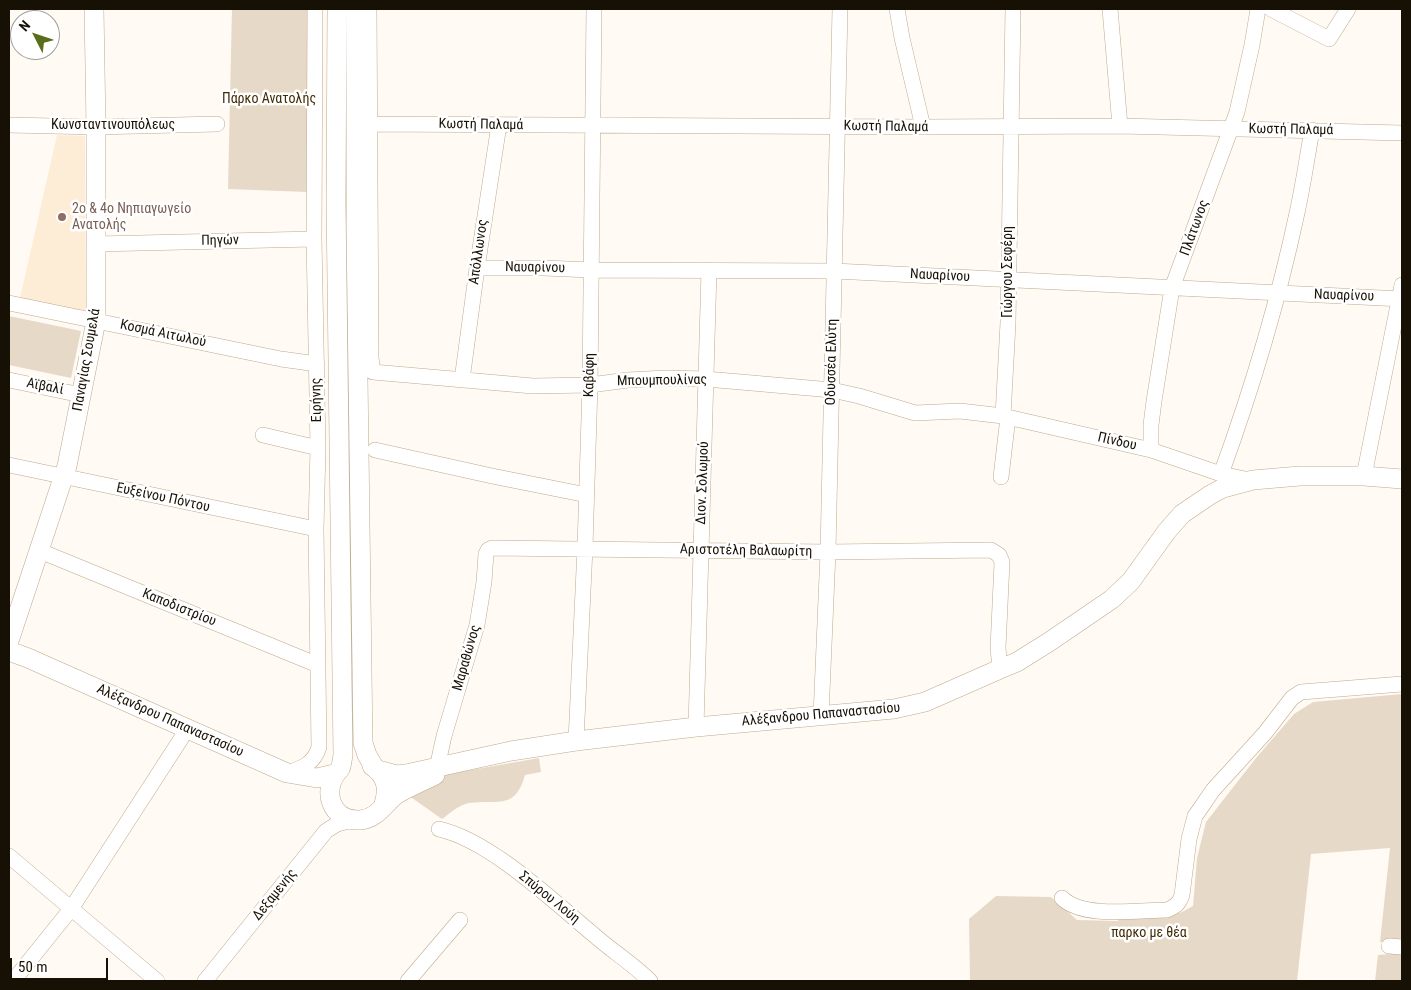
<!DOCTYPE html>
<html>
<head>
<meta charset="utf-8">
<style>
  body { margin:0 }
  #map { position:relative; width:1411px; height:990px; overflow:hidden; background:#fffaf4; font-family:"Roboto Condensed",sans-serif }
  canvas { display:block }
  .frame { position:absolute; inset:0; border:10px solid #171005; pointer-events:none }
  .north { position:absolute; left:10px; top:10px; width:50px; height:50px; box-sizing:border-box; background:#fff; border:1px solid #a29f9b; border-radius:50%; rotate:311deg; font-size:14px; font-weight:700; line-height:20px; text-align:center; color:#171005 }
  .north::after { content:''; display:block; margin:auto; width:18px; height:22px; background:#5a6d1a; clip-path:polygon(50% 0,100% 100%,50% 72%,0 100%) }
  .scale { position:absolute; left:10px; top:958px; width:98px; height:22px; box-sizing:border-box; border:2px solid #171005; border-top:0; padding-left:6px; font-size:15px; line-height:18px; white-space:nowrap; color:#171005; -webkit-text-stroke:4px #fff; paint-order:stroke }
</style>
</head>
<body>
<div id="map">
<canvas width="1411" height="990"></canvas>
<div class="frame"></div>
<div class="north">N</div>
<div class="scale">50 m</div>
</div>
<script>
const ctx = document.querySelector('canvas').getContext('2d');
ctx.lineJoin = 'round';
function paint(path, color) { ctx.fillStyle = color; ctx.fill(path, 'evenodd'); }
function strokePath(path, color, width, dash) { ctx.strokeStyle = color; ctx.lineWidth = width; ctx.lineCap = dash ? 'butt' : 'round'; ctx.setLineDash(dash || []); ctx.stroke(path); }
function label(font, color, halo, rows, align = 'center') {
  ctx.font = font + ' "Roboto Condensed",sans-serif'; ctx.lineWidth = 5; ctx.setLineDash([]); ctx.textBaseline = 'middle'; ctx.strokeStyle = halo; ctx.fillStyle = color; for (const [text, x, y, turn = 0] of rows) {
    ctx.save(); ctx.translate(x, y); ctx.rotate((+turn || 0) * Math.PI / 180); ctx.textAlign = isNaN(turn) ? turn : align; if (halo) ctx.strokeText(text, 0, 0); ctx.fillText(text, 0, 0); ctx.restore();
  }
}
paint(new Path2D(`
  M57 135 85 136 86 312 20 298Z`), '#feedd6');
paint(new Path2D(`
  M232 9H309L307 192 228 189Z
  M9 316 81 331 71 378 9 365Z
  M1402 694V942H1380L1390 848 1311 854 1297 981H936L970 980 969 919 996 896 1051 897 1077 920 1118 921V915L1180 913 1193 906 1197 858 1206 822 1256 758 1294 714 1313 702Z
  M539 758 541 772 525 775C515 811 497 799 469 803 459 805 450 813 442 819L412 798 397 783Z
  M1402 953V981H1375L1378 955Z`), '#e7d9c7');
const minor = new Path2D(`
  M369 9 371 358 373 372 533 386 590 385 628 380 665 378 706 379 832 390 859 396 915 413 960 411 1003 416 1151 450 1221 474 1250 480
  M897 9 902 38 923 127
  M1110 9 1120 126
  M1271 9 1329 39 1348 9
  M370 124 923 127 1120 126 1402 133
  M9 125 96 127 217 124
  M96 244 314 239
  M477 268H544L591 270 834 271 1402 299
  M9 303 281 359 317 364
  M9 380 81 395
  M462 380 477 268 499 125
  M1003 416 1008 323 1013 9
  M263 435 318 448
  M375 450 492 476 587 495
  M1151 450V425L1154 401 1172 288 1237 112 1252 45 1258 9
  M9 465 316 529
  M1221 474C1252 389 1278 302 1297 213 1303 186 1307 158 1312 130
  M1364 476 1402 285
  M1001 477 1008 417
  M40 551 318 665
  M821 716 828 552 840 9
  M696 727 709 270
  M576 741 585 548 590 385 594 9
  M437 768 444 736 477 625 484 582 486 554 488 550 492 548 828 552 991 550 999 555 1002 562 998 648 1000 669
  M287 773C302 768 314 764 319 747L316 529 318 448 314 239 315 9
  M439 829C491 841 553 901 594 935 612 951 633 964 650 981
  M9 856 157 981
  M1062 898C1083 919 1139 910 1167 910 1176 906 1179 904 1182 895L1189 839 1195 816 1200 809 1213 790 1265 733 1292 698 1301 692 1402 684
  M1389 946 1402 947
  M13 981 71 909 188 728
  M205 981 326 831 337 824 353 820
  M408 981 460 920`);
const tertiary = new Path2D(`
  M337 9 336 203 343 755 341 767
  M356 9V230L363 743 367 755 374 767
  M9 641 67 466 96 321V127L94 9
  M9 651 28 658 287 773 317 778 334 774
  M372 766C386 775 389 788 384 804
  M340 769C320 789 331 822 360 820 377 819 385 803 397 794 409 787 423 781 435 775
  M378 770 396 775 406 774 511 751 576 741 696 727 894 709 925 702 1000 669 1017 662 1049 642 1112 599 1131 581 1167 531 1182 514 1210 495 1223 488 1253 480 1300 476H1364L1402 479`);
strokePath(minor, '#bfa98b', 16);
strokePath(tertiary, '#bfa98b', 20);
strokePath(minor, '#fff', 15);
strokePath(tertiary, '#fff', 19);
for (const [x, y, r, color] of [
  [62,217,5,"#8d6e63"]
]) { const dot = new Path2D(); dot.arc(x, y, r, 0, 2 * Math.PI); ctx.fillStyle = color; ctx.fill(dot); strokePath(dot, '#fff', 2); }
label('14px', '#412a04', '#fff', [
  ["Πάρκο Ανατολής",269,99],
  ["παρκο με θέα",1149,933]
]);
label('14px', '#171005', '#fff', [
  ["Κωνσταντινουπόλεως",113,125],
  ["Κωστή Παλαμά",481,125,1],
  ["Κωστή Παλαμά",886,127,1],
  ["Κωστή Παλαμά",1291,130,1],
  ["Πλάτωνος",1195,228,-70],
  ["Πηγών",220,241,-1],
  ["Απόλλωνος",479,252,-82],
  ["Ναυαρίνου",535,268,1],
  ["Γιώργου Σεφέρη",1008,272,-90],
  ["Ναυαρίνου",940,276,3],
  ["Ναυαρίνου",1344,296,2],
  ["Κοσμά Αιτωλού",163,334,12],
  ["Παναγίας Σουμελά",87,360,-80],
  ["Οδυσσέα Ελύτη",832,362,-89],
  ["Καβάφη",590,375,-89],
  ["Μπουμπουλίνας",662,381,-1],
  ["Αϊβαλί",45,387,11],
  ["Ειρήνης",317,400,-91],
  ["Πίνδου",1117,442,13],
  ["Διον. Σολωμού",703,483,-88],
  ["Ευξείνου Πόντου",163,498,12],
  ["Αριστοτέλη Βαλαωρίτη",746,551,1],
  ["Καποδιστρίου",179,608,22],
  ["Μαραθώνος",467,658,-74],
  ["Αλέξανδρου Παπαναστασίου",821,715,-5],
  ["Αλέξανδρου Παπαναστασίου",170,721,24],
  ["Δεξαμενής",275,895,-51],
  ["Σπύρου Λούη",549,898,39]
]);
label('14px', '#785e54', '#fff', [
  ["2ο & 4ο Νηπιαγωγείο",72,209],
  ["Ανατολής",72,225]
], 'left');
</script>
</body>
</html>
